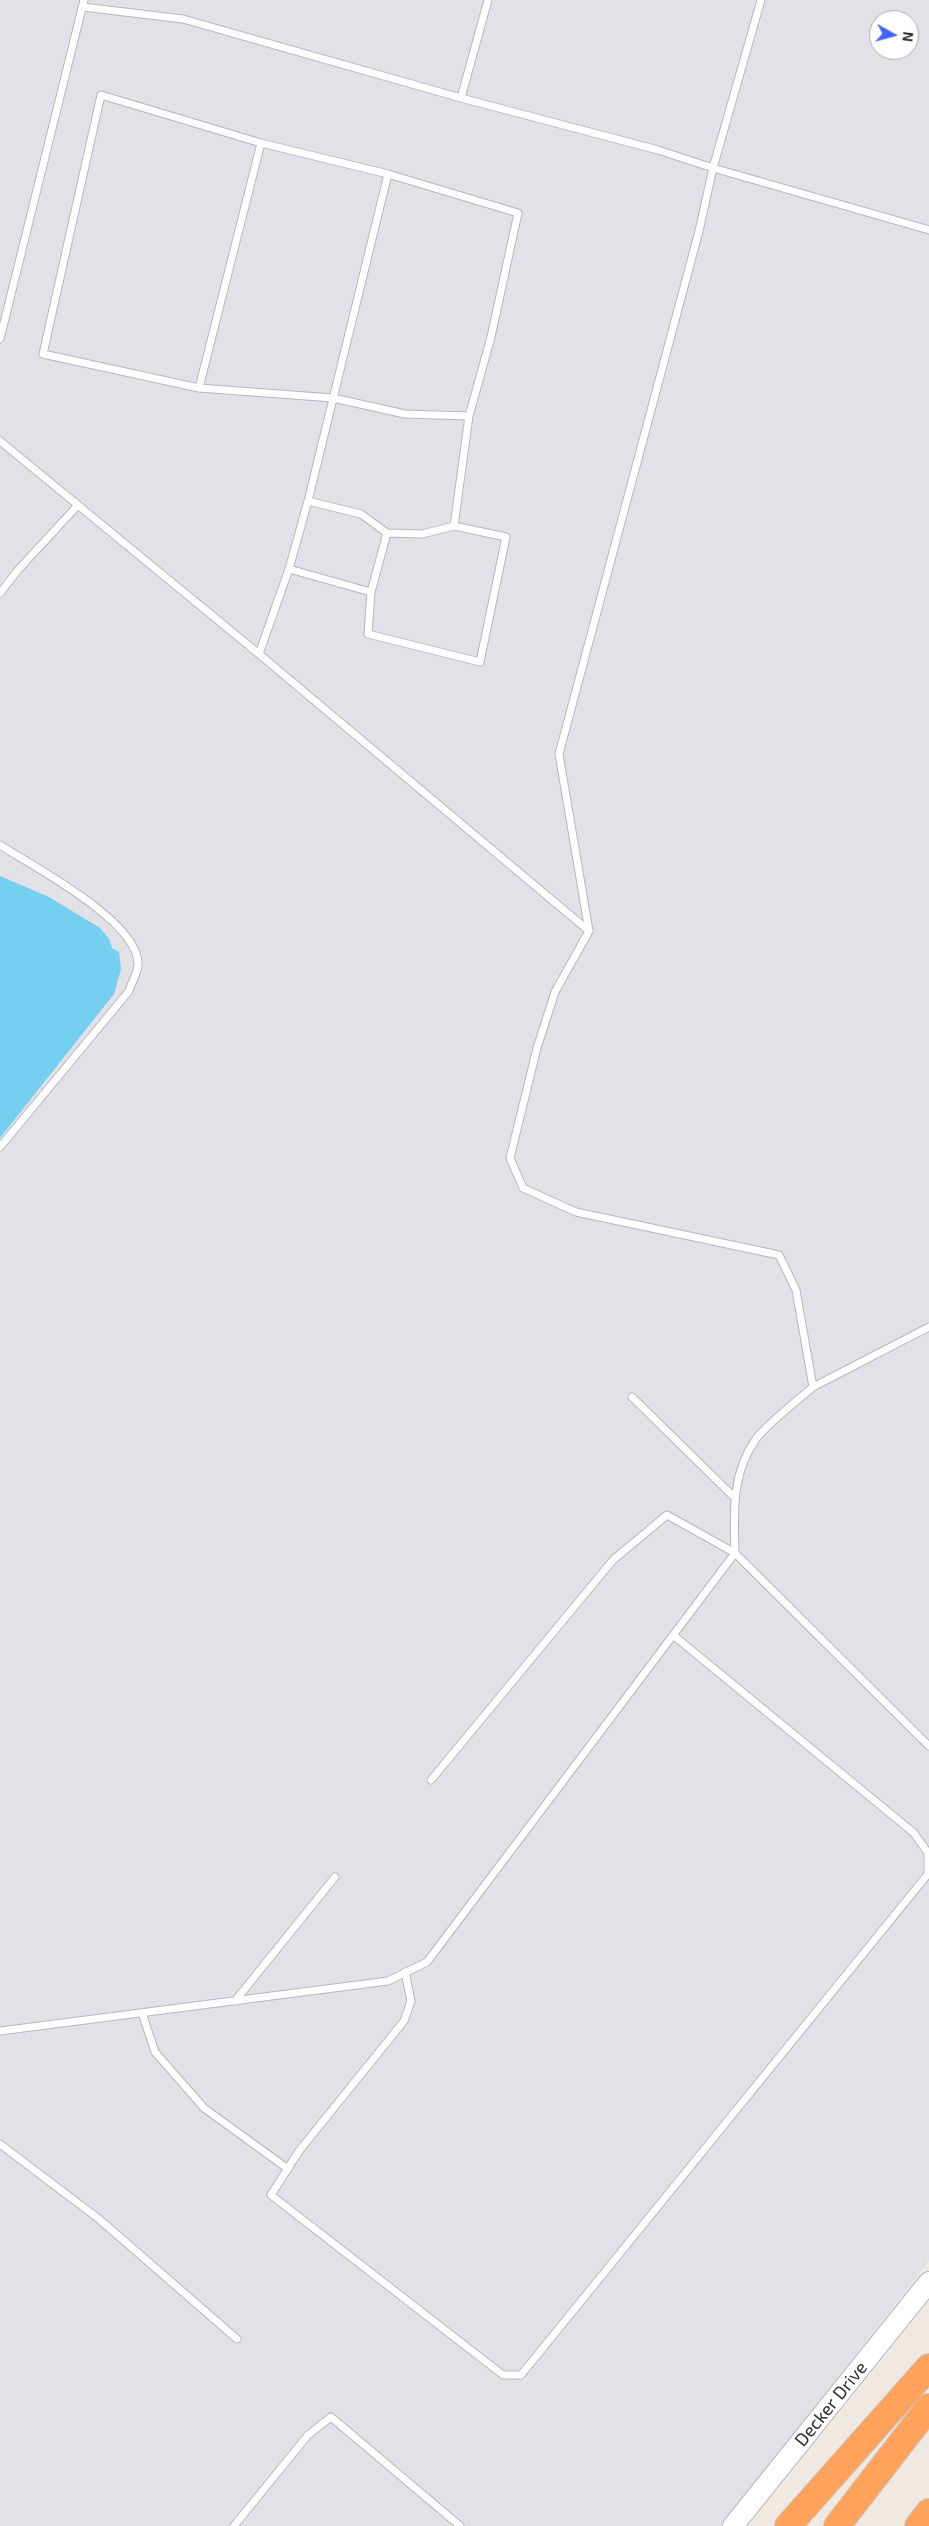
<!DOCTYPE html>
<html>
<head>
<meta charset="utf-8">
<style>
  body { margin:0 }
  #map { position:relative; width:929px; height:2526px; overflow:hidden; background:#efe9e1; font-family:"Exo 2",sans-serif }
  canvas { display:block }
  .north { position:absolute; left:869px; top:10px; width:50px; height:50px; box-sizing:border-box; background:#fff; border:1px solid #ababab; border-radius:50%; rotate:97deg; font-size:14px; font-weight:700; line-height:20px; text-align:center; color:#2e2e2e }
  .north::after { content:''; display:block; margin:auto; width:18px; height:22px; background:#4264fb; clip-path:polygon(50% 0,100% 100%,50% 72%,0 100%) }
</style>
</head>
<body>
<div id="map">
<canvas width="929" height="2526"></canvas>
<div class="north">N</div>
</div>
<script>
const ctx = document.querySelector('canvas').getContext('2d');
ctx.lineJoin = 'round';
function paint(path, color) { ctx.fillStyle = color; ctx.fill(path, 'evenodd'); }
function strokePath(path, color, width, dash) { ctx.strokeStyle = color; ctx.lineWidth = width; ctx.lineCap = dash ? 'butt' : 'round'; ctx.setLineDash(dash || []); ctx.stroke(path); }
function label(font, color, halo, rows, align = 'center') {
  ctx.font = font + ' "Exo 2",sans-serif'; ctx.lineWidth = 4.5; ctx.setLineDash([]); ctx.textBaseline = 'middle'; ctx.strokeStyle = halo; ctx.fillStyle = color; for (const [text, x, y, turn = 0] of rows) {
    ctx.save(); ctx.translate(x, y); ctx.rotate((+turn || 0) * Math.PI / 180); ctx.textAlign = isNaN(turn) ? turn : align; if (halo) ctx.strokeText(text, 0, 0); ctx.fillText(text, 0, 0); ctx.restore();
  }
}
paint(new Path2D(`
  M0 0H929V2261L721 2526H0ZM879 20H909V50H879Z`), '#e3e1e8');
paint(new Path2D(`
  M0 876 49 897 100 928 109 939 112 948 119 952 121 969 114 994 0 1138Z`), '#75cff0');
const service = new Path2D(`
  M761 0 713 168 929 230
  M461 98 488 0
  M0 339 84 0
  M199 388 261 143
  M0 441 259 654 589 931
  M308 501 361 514 387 533 422 534 454 526 506 537 480 662 368 634 371 592 387 533
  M454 526 469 416 491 337 518 213 388 174 261 143 101 95 43 354 199 388 333 398 405 414 469 416
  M289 569 371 592
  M0 593 18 570 78 505
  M259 654 289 569 308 501 388 174
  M0 845C34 867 140 922 138 965 138 973 131 983 129 991L0 1147
  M813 1387 929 1327
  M632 1397 734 1497
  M431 1780 613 1560 667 1515 735 1553 929 1746
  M405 1972 411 2001 404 2021 299 2151 271 2195 503 2375H521L928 1874V1853L914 1833 673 1635
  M235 2001 335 1877
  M142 2013 155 2052 204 2108 288 2169
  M0 2031 388 1981 427 1962 735 1553C734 1513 731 1474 756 1439 767 1424 798 1400 813 1387L796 1290 779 1255 576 1212 523 1188 510 1158 537 1048 555 992 589 931 559 754 699 231 713 168 658 150 461 98 183 19 83 7
  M0 2144 99 2219 237 2339
  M234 2526 308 2435 331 2417 460 2526`);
const secondary = new Path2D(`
  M733 2526 929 2282`);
const motorway = new Path2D(`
  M788 2526 929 2367
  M837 2526 929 2407
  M918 2526 929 2512`);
strokePath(service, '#b4b7c1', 9);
strokePath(secondary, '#b4b7c1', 22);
strokePath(motorway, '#c9c9c9', 28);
strokePath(service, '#fff', 7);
strokePath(secondary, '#fff', 20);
strokePath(motorway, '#ffa35c', 26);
label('18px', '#2e2e2e', '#fff', [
  ["Decker Drive",831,2404,-51]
]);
</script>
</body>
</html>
